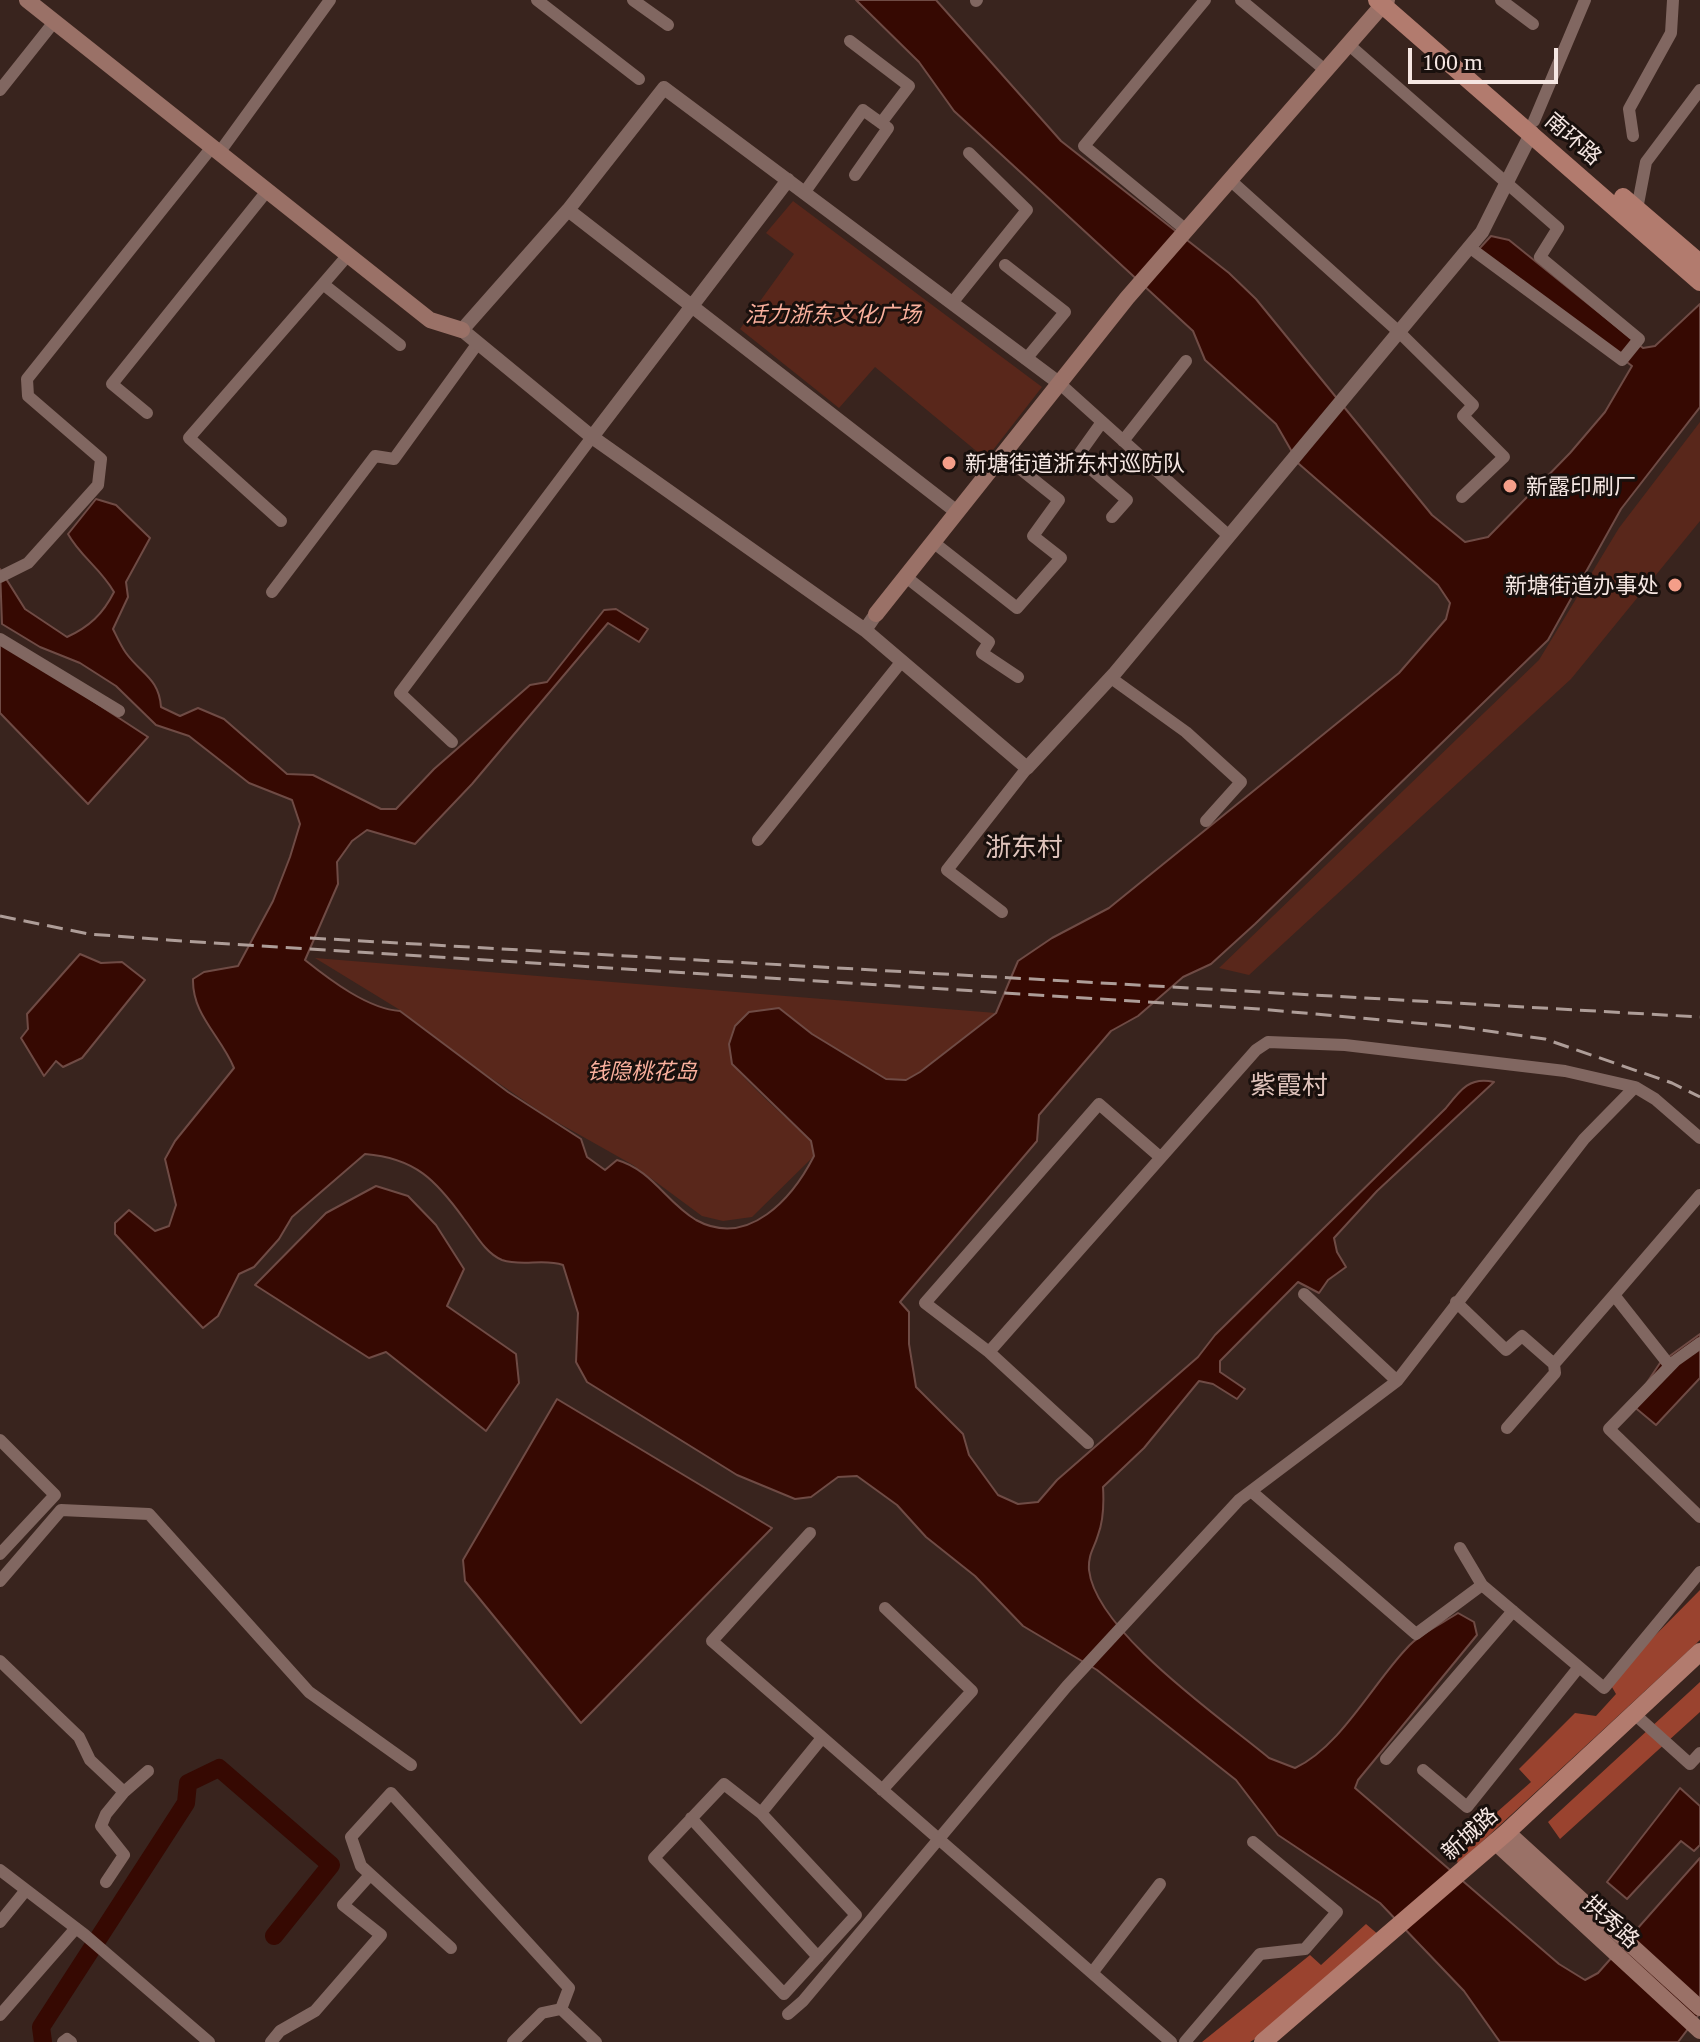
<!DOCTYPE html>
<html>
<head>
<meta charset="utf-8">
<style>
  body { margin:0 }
  #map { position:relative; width:1700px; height:2042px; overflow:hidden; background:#39241e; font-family:Georgia,serif }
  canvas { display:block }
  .scale { position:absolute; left:1408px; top:48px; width:150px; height:36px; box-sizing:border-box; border:4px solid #f5e6e2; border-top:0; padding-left:10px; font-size:24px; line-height:28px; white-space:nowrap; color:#f5e6e2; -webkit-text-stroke:6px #19100d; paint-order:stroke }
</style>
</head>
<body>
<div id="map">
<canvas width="1700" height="2042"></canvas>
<div class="scale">100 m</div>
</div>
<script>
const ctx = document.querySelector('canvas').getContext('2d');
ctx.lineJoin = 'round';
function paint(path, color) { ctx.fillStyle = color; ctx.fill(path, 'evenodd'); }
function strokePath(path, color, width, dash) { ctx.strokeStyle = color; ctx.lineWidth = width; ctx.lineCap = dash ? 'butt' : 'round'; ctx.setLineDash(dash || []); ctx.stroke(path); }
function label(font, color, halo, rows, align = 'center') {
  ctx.font = font + ' Georgia,"Noto Sans SC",serif'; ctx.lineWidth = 6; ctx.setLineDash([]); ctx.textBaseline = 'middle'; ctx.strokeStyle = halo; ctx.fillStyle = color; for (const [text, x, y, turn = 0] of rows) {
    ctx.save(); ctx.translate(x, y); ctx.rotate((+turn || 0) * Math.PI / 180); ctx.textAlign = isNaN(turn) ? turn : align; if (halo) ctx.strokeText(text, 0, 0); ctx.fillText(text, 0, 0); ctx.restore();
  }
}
paint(new Path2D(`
  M793 201 1042 387 986 459 875 367 839 408 740 329 794 254 766 233Z
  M1700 422V521L1571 679 1249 975 1219 968 1539 660 1619 528Z
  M315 958 996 1013 920 1072 906 1080 886 1079 749 1012C735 1026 725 1040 732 1061 736 1075 797 1127 811 1141L814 1156 752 1217 723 1221 702 1216 633 1165 548 1117 446 1047 400 1010Z`), '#59271b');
paint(new Path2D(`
  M1700 1590V1640L1458 1864 1454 1850 1531 1782 1519 1769 1575 1713 1596 1716 1616 1694 1609 1682Z
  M1700 1682V1712L1560 1839 1548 1822Z
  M1366 1924 1380 1936 1276 2026 1250 2042H1202L1310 1955 1321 1965Z`), '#9a432f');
const water = new Path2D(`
  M856 0H936L1061 141 1229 273 1256 299 1432 515 1465 542 1488 537 1570 453 1605 412 1632 366 1479 249 1491 236 1509 240 1643 348 1655 346 1700 304V407L1621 509 1548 640 1255 924 1211 964 1183 977 1138 1016 1111 1031 1039 1115 1037 1141 900 1302 909 1312V1344L916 1387 963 1434 969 1455 998 1495 1018 1504 1038 1502 1057 1480 1198 1357 1215 1335 1446 1108C1460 1090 1470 1076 1494 1082L1377 1191 1334 1238 1337 1252 1346 1267 1328 1280 1319 1293 1298 1282 1220 1361V1372L1245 1389 1237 1399 1213 1384 1199 1381 1144 1448 1103 1487C1104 1503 1104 1519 1098 1535 1094 1549 1088 1554 1089 1570 1096 1632 1221 1718 1269 1758L1295 1768C1340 1747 1372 1685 1406 1649 1419 1634 1441 1624 1458 1613L1474 1622 1477 1635 1358 1780 1355 1788 1559 1964 1585 1980 1598 1973 1700 1858V2013L1678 2042H1500L1464 1991 1380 1903 1278 1835 1236 1780 1097 1670 1023 1626 975 1576 926 1537 897 1505 857 1476 838 1477 811 1497 795 1499 737 1475 587 1382 576 1362 578 1313 563 1265C543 1258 523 1267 502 1260 485 1253 475 1233 464 1219 436 1180 415 1158 365 1154L292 1217 279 1239 254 1267 239 1274 218 1316 203 1328 115 1234V1223L129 1210 155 1231 169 1226 176 1205 165 1159 175 1141 234 1068C221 1036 192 1015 193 979L204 972 238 966 273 901 290 857 300 824 292 800 249 783 189 736 156 725 116 686 80 663 40 647 2 624 0 569 25 609 67 637C89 627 103 614 114 592 101 569 80 556 68 534L96 499 116 505 150 538 126 582 128 597 113 629C117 637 121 646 126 653 141 674 159 678 161 707L180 716 198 708 224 719 287 774 313 775 381 809H396L434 769 530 685 547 682 604 610 616 609 648 629 639 642 608 623 472 784 415 844 367 830 352 841 337 862 338 884 305 960C330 980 368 1009 400 1011L508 1092 581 1139 587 1157 605 1170 617 1160C652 1170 666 1202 696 1220 749 1249 793 1197 814 1156L811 1141 732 1064 729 1044 735 1026 749 1012 779 1008 812 1034 886 1079 906 1080 920 1072 996 1013 1018 961 1052 938 1109 908 1399 673 1446 619 1450 603 1438 585 1299 464 1276 424 1205 360 1193 331 954 111 919 62Z
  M0 640 148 737 88 804 0 713Z
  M80 954 101 963 122 962 145 980 82 1058 63 1067 56 1061 44 1076 21 1038 28 1029 27 1014Z
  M376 1186 408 1196 436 1225 464 1269 447 1306 516 1354 519 1383 486 1431 386 1352 369 1358 255 1285 326 1213Z
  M1700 1334V1378L1656 1425 1632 1405 1660 1363Z
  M557 1399 772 1528 581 1723 465 1581 463 1560Z
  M1680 1788 1700 1806V1845L1694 1851 1681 1841 1627 1899 1607 1882Z`);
paint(water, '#360902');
strokePath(water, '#6f4b45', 2);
strokePath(new Path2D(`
  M43 2042 41 2027 186 1803 188 1783 219 1768 331 1865 274 1936`), '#360902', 18);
strokePath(new Path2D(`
  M537 0 639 79
  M633 0 668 25
  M1241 0 1325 70
  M1501 0 1533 24
  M976 1 977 0
  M850 41 909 86 881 123
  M1348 44 1558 228 1540 257 1639 339 1622 360 1469 247
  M0 90 54 22
  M1534 121 1585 0
  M1633 136 1629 109 1671 33 1673 0
  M219 153 330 0
  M1230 180 1399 332 1473 405 1463 416 1504 457 1462 497
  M804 193 863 110 888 128 855 175
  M1637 209 1646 162 1700 90
  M1186 230 1084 146 1205 0
  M348 255 323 284 400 345
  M1005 265 1065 312 1026 359
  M952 303 1027 210 969 153
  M1059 383 1229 536
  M147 413 112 384 267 191
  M1102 422 1077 457 1127 500 1112 517
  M1123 441 1186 361
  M281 521 189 438 323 284
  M933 542 1017 608 1061 558 1033 536 1059 500 1003 455
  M0 577 28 563 98 485 101 459 28 396 27 379 212 147
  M906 577 989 642 982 653 1018 677
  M272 592 375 456 394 459 478 343
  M0 639 119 711
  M1111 678 1186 732 1241 782 1206 821
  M452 742 400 693 592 437
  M758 840 902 661
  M1002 912 947 870 1027 768
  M1304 1294 1397 1381 1584 1139 1635 1087
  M1456 1302 1506 1350 1522 1336 1554 1364 1614 1295
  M1700 1343 1675 1361 1609 1429 1700 1517
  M989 1352 1256 1050 1268 1042 1345 1045 1565 1071 1635 1087 1655 1099 1700 1138
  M1670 1366 1614 1295 1700 1195
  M1507 1428 1555 1373 1554 1364
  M0 1440 55 1495 0 1554
  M1088 1443 989 1352 925 1303 1099 1104 1160 1157
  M1251 1491 1416 1634 1482 1585
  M810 1533 712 1641 1171 2042
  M1460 1548 1482 1585 1604 1688 1700 1572
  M0 1581 61 1510 149 1514 309 1692 411 1765
  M0 1661 79 1737 90 1760 124 1792 148 1771
  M1640 1719 1690 1764 1700 1753
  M1386 1759 1513 1611
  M1423 1770 1467 1807 1579 1667
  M724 1784 761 1813 856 1915 784 1994 654 1858Z
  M882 1790 972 1691 885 1608
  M761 1813 822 1738
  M691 1818 818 1957
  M0 1870 85 1935 209 2042
  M106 1882 124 1855 101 1826 106 1814 124 1792
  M0 1922 26 1890
  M451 1948 361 1866 351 1837 391 1793 569 1988 561 2009 596 2042
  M1092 1973 1160 1884
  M788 2014 803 2001 1067 1686 1239 1500 1397 1381
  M0 2015 76 1928
  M63 2042 67 2039 71 2042
  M271 2042 280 2031 315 2011 381 1935 343 1905 370 1875
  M513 2042 542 2013 561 2009
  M1185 2042 1260 1954 1305 1949 1337 1912 1253 1842`), '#816761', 12);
strokePath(new Path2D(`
  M788 180 592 437 865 630
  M568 210 462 330 592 437
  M957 512 568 210 664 88 1059 383
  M876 614 865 630 1027 768 1115 673 1482 232 1532 132`), '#816761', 14);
strokePath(new Path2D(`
  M27 0 430 320 462 330
  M876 614 1127 298 1387 0
  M1507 1832 1700 2008
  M1495 1842 1700 2031`), '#9a7167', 16);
strokePath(new Path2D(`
  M1377 0 1700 282
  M1623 197 1700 263
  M1263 2042 1507 1832 1700 1652`), '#b27b6e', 18);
strokePath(new Path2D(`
  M0 916 89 934 168 940 1259 1009 1460 1027 1545 1039 1672 1083 1700 1097
  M310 938 1700 1017`), '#ae9d98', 3, [16, 8]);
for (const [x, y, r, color] of [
  [949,463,8,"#f49e89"],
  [1510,486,8,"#f49e89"],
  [1675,585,8,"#f49e89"]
]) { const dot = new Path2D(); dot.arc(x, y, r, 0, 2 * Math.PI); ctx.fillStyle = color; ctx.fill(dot); strokePath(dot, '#19100d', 3); }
label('22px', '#f5e6e2', '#19100d', [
  ["南环路",1574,138,41],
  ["新城路",1469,1833,-42],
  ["拱秀路",1612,1921,42]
]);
label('italic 22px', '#fab09d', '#19100d', [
  ["活力浙东文化广场",833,314],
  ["钱隐桃花岛",642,1071]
]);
label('22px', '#f5e6e2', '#19100d', [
  ["新塘街道浙东村巡防队",965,463],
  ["新露印刷厂",1526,486],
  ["新塘街道办事处",1659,585,"right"]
], 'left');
label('26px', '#dfc3bb', '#19100d', [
  ["浙东村",1024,846],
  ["紫霞村",1289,1084]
]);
</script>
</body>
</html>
